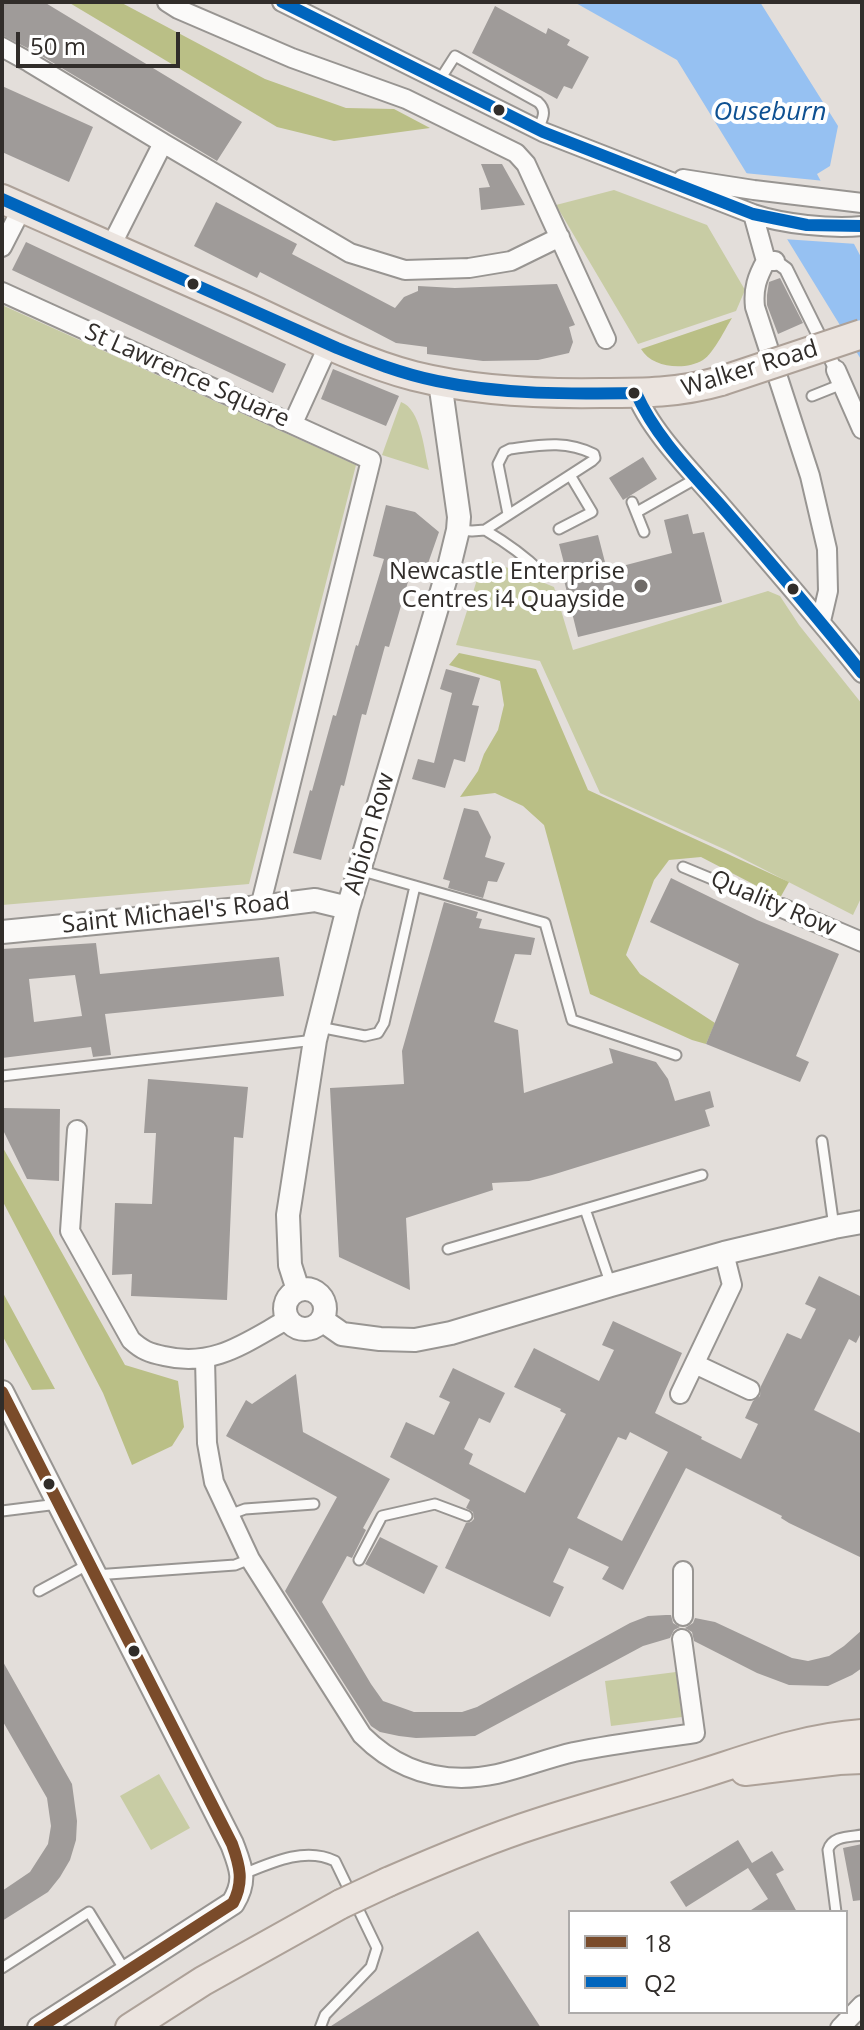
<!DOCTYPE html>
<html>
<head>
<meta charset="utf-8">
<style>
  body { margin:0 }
  #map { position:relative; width:864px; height:2030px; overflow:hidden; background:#e3deda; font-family:"Open Sans",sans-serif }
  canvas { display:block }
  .frame { position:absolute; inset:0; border:4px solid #312d2a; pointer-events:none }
  .legend { position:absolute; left:568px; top:1910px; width:280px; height:104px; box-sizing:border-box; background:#fff; border:2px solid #adabaa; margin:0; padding:10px 14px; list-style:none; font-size:24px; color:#312d2a }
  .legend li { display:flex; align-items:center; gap:16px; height:40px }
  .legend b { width:40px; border:2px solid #adabaa }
  .scale { position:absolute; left:16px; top:32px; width:164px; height:36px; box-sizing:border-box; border:4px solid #312d2a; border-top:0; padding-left:10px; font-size:24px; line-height:28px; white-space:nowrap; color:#312d2a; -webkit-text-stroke:6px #fff; paint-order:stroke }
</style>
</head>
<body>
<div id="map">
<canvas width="864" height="2030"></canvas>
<div class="frame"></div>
<ul class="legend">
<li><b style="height:10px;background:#7a4b2a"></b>18</li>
<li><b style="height:10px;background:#0065bd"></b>Q2</li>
</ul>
<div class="scale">50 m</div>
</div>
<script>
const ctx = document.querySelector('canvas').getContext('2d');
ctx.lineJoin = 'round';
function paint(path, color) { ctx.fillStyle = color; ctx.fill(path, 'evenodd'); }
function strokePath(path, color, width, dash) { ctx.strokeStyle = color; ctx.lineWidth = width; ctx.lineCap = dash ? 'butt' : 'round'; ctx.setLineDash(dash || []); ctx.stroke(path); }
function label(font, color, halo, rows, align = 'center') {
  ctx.font = font + ' "Open Sans",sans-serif'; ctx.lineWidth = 8; ctx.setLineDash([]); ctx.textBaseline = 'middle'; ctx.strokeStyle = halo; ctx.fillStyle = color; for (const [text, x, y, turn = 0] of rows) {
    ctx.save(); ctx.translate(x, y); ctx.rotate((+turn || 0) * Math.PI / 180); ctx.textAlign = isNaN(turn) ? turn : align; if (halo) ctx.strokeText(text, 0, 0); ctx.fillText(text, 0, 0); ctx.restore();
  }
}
paint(new Path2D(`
  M614 190 707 225 745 290 736 311 638 344 556 205Z
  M2 305 356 465 249 884 2 905Z
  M401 402C421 409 424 450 429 470L382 455Z
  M484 558 554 587 573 650 768 591 780 596 799 625 862 704V896L853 915 726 850 600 793 540 661 456 645Z
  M676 1672 682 1717 611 1726 605 1681Z
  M159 1774 190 1828 151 1850 120 1796Z`), '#c8cca4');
paint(new Path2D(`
  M68 2H120L265 79 346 108 394 109 430 128 334 141 277 127Z
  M732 318C725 329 714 353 703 360 685 371 652 368 641 349Z
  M459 653 536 669 588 790 789 882 780 898 701 857 669 860 654 880 626 955 640 974 715 1023 706 1044 692 1040 590 994 544 825 523 806 495 793 460 797 478 771 484 754 498 730 504 705 500 681 449 665Z
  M2 1146 125 1365 178 1381 184 1427 172 1446 132 1465 103 1393 2 1200Z
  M2 1291 55 1389 32 1390 2 1335Z`), '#babf86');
paint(new Path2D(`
  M574 2H760L838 126 830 166 817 174 862 259V361L677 60Z`), '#96c1f2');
paint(new Path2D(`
  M744 173 825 181 857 244 783 239Z`), '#e3deda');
paint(new Path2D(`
  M2 2H44L242 122 217 161 35 52 2 35Z
  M495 6 546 34 548 28 570 40 567 45 589 57 572 89 564 86 557 99 472 53Z
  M2 86 93 127 69 182 2 152Z
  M481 164H502L525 205 481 210 479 188 490 187Z
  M216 202 297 244 292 254 395 308 404 297 418 291V286L455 288 557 284 575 325 569 327 573 342 569 353 538 360 483 361 427 354V347L396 343 260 272 257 278 194 246Z
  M26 242 286 364 273 393 12 270Z
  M780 278 803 323 778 334 767 305V295L769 282Z
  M333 369 399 396 386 426 321 399Z
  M643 457 657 479 623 500 609 478Z
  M386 505 415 512 439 532 425 572 412 568 389 647 385 646 366 715 362 714 344 786 341 785 321 860 293 853 310 790 312 791 333 715 336 716 356 645 358 646 384 559 373 556Z
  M688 514 693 534 704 532 722 602 578 637 561 568 565 567 559 544 598 535 607 570 672 553 664 520Z
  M446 669 480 678 472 705 479 706 465 762 454 759 445 788 412 779 418 759 434 763 452 693 440 689Z
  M464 808 478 811 491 837 485 857 505 863 497 882 488 881 483 898 448 888 450 881 443 879Z
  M671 878 757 920 839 954 796 1056 809 1062 800 1082 706 1044 739 964 650 922Z
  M444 902 478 912 476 918 482 919 479 928 535 938 531 955 515 954 494 1022 518 1030 524 1093 613 1063 609 1048 656 1062 668 1079 675 1101 710 1091 714 1107 705 1110 710 1126 552 1175 529 1181 492 1183 493 1190 406 1218 410 1290 339 1257 330 1088 404 1084 402 1051Z
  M96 943 100 974 279 957 284 996 105 1014 111 1055 93 1057 91 1047 2 1058V949ZM75 975 82 1016 34 1022 29 979Z
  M148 1079 248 1087 243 1138 234 1137 227 1300 131 1296 132 1274 112 1275 115 1203 152 1204 156 1133H144Z
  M2 1108 60 1109 59 1181 27 1179 2 1128Z
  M819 1276 862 1297V1331L856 1343 849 1339 814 1410 862 1434V1558L789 1523 781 1518 782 1516 686 1468 623 1590 602 1579 609 1567 569 1548 553 1582 564 1587 550 1617 445 1568 466 1523 471 1522 474 1519 473 1512 466 1508 470 1500 390 1457 406 1422 434 1435 450 1402 439 1397 453 1368 505 1393 490 1423 479 1418 464 1449 473 1454 469 1464 525 1493 566 1414 560 1411 561 1409 514 1387 534 1348 599 1381 614 1350 602 1345 613 1321 682 1353 655 1413 702 1437 701 1439 741 1459 758 1424 745 1418 753 1401 760 1396 761 1386 787 1333 801 1339 816 1309 805 1304ZM630 1432 668 1452 622 1541 577 1518 618 1437 626 1440Z
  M296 1374 303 1432 390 1479 363 1528 366 1530 352 1558 347 1556 322 1602 371 1684 383 1701 414 1712H462L477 1707 630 1623 648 1616 666 1615H671L673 1623 680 1627 674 1630 670 1638 643 1646 475 1736 416 1738 399 1736 380 1732 371 1726 285 1591 337 1497 226 1436 246 1400 252 1404Z
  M380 1537 438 1566 424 1594 365 1564Z
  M695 1618 715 1622 792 1658 808 1661 829 1656 844 1646 862 1630V1668L852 1675 828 1686 789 1685 757 1673 694 1641 692 1632 685 1628 693 1623Z
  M2 1660 72 1784 77 1821 76 1840 70 1860 60 1877 48 1892 2 1921V1891L30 1872 48 1844 51 1826 47 1798 2 1720Z
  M738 1840 752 1863 772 1851 784 1870 776 1874 797 1912H748L768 1899 748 1868 686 1907 670 1882Z
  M862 1844V1900L853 1901 843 1848Z
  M478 1931 541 2028H328Z`), '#9f9b99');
const service = new Path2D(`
  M439 81 455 56 538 102C548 111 542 119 538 130
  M812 396 842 384
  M632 502 644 532
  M637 512 697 478
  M559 529 592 512 570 475
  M458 530 472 531 485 530 592 461 595 458 594 454C565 440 541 445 510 449L504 452 498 464 508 514
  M485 530C505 542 523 554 540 571
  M683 867 782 908
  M359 870 545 923 572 1020 676 1055
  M319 1027 365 1036 378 1033 384 1023 415 886
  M2 1076 315 1040
  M822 1141 834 1227
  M585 1209 611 1285
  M448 1249 702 1175
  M2 1511 58 1504
  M229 1515 245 1509 314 1504
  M359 1560 382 1516 435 1504 467 1516
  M95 1575 235 1565 250 1559
  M39 1591 89 1564
  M241 1875C270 1863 305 1846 335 1861L377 1948 371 1967 325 2015 320 2028
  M836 1912 828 1850C832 1836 849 1837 862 1835
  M2 1968 89 1912 126 1972`);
const pedestrian = new Path2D(`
  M775 261 786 269 836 370`);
const minor = new Path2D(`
  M167 2 178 9 292 58 406 99 516 153 526 164 606 339
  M282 2 543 132 753 214C783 224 830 229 862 226
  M2 47 29 62 163 143 111 246
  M163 143 350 253 405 270 469 268 511 261 560 237
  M683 179 754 190 862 203
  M753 214 766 261H775
  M2 247 22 208
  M766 261C757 277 753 289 755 307L810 476 827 549 828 591 821 621
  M2 292 371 460 260 907
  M836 370 862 429
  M636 393C649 429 691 471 716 500 765 557 815 614 862 673
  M293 423 329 344
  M782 908 862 942
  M77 1130 70 1231 131 1340C142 1350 149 1353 164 1356 214 1368 246 1342 288 1319
  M205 1359 207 1443 214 1482 250 1559 362 1735C400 1773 445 1785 497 1774 523 1768 548 1758 574 1752 614 1744 655 1739 695 1733L682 1639
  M695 1364 750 1390
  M680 1394 732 1285 724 1253
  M683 1571V1616
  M840 2028 862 2005`);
const tertiary = new Path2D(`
  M2 932 260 907 315 900 348 908
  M285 1309a20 20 0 1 1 40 0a20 20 0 1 1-40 0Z
  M298 1290 290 1265 288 1215 315 1040 348 908 449 567 458 530 459 517 440 382
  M322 1320 342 1334 380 1339 415 1340 451 1333 611 1285 724 1253 834 1227 862 1222
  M2 1392 232 1844C241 1868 247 1880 233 1903L39 2028`);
const primary = new Path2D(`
  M2 199C81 234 161 269 240 304 295 329 356 361 414 376 474 391 539 394 601 393 643 393 679 393 721 381
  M745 1771 839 1760 862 1759
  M388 1882C436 1861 485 1840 535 1824 589 1806 643 1792 698 1775 752 1758 804 1738 862 1734
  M130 2028 203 1981 341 1904`);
strokePath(service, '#989592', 13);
strokePath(pedestrian, '#989592', 16);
strokePath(minor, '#989592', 22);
strokePath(tertiary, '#989592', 26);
strokePath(primary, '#ada198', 32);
strokePath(service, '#fbfaf9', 9);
strokePath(pedestrian, '#fbfaf9', 12);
strokePath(minor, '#fbfaf9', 18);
strokePath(tertiary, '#fbfaf9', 22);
strokePath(primary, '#ebe4df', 28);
const primaryBridge = new Path2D(`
  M721 381 862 334
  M341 1904 388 1882`);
strokePath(primaryBridge, '#ada198', 32, []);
strokePath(primaryBridge, '#ebe4df', 28);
strokePath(new Path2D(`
  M2 1392 232 1844C240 1866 244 1882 233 1903L39 2028`), '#7a4b2a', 12);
strokePath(new Path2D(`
  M282 2 543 132 753 214 807 225 862 226
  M2 199 337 348C369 361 402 374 437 381 503 395 570 394 636 393 656 438 692 473 724 509 771 563 817 617 862 673`), '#0065bd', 12);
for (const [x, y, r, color] of [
  [499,110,7,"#312d2a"],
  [193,284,7,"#312d2a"],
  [634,393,7,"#312d2a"],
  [641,586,8,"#6f6b68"],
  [793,589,7,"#312d2a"],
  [49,1484,7,"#312d2a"],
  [134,1651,7,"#312d2a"]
]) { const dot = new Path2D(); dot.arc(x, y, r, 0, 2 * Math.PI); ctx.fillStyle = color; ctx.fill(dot); strokePath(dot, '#fff', 3); }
label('24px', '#312d2a', '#fff', [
  ["Walker Road",750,369,-17],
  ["St Lawrence Square",187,376,24],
  ["Albion Row",370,834,-74],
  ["Quality Row",773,904,23],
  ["Saint Michael's Road",176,914,-6]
]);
label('24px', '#312d2a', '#fff', [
  ["Newcastle Enterprise",625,572],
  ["Centres i4 Quayside",625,600]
], 'right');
label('italic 26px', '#0f5192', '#fff', [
  ["Ouseburn",770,113]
]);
</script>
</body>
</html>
